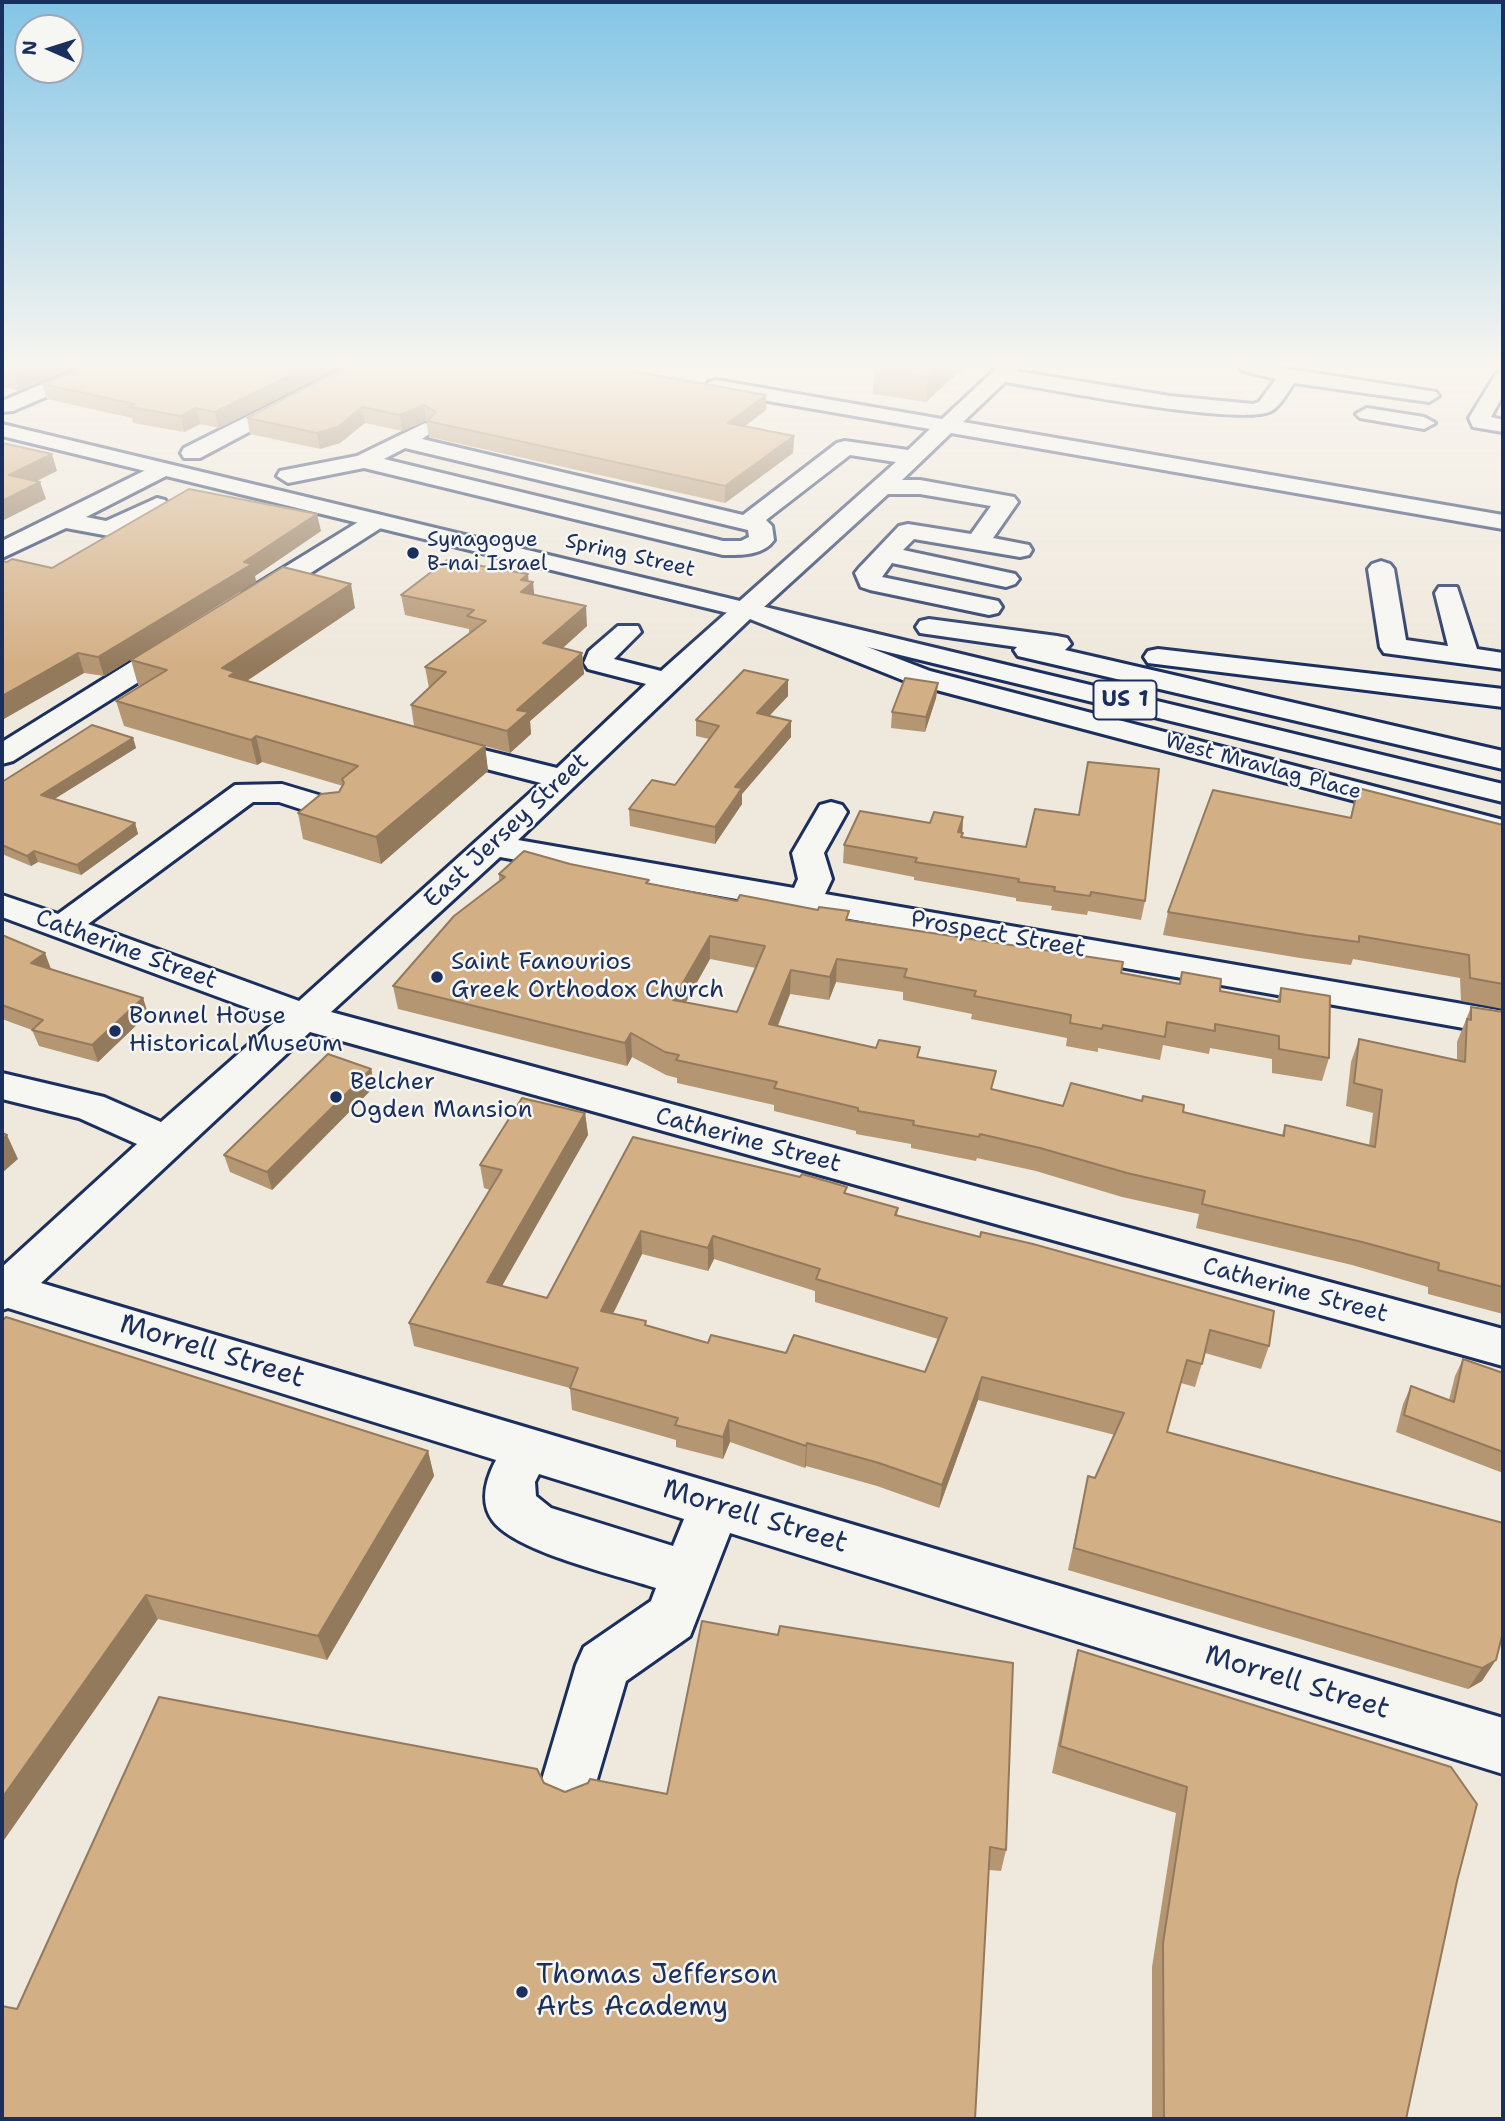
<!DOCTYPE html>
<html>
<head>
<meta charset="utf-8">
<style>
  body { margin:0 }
  #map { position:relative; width:1505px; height:2121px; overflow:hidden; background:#efe8dc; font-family:"Shantell Sans",sans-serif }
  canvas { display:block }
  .frame { position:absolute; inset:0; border:4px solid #1b2f5e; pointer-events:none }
  .north { position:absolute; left:14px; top:14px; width:70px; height:70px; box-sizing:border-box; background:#f6f6f2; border:2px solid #9ea6b7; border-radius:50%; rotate:273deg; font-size:19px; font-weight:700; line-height:28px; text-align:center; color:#1b2f5e }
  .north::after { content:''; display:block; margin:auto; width:24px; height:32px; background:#1b2f5e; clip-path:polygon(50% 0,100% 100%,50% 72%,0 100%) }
</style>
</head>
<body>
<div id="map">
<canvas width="1505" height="2121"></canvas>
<div class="frame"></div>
<div class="north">N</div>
</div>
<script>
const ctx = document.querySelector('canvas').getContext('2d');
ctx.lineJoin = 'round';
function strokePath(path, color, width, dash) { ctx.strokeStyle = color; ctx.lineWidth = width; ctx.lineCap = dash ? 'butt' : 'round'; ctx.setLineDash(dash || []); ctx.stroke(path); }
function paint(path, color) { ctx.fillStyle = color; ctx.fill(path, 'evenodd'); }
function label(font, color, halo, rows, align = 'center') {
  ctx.font = font + ' "Shantell Sans",sans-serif'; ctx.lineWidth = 5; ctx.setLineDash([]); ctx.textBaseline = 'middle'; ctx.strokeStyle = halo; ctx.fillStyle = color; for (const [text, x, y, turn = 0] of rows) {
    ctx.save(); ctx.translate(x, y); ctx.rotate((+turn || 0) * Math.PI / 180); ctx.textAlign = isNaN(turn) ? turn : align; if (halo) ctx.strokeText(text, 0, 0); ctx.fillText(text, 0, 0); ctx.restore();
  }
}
const minor = new Path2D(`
  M82 367H109L106 371 13 411 2 412V401Z
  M346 367H371L200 458H184L181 453 184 448Z
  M998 367H1019L1016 371 1170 396 1253 404 1259 402 1276 379 1243 371 1240 367H1276L1436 392 1439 396 1429 402 1294 383C1288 391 1280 407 1271 411 1241 427 1049 389 1005 382L963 422 1503 515V529L951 433 902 480H920L1014 497 1018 502 993 538 1029 545 1032 550 1029 555 1020 557 914 539 903 550 1015 574 1019 579 1015 584 1006 587 892 563 882 577 998 601 1002 607 998 613 989 615 870 590 861 587 855 573 859 568 899 526 908 524 971 534 991 506 920 494H888L764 607 930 671 1503 820V840L910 683 750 619 518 840 794 888 798 879 792 853 820 805 831 802 842 805 847 812 824 853 832 879 825 894 1503 1011V1035L500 857 331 1012 1503 1329V1366L310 1032 41 1283 1503 1718V1774L730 1533 690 1636 626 1681 590 1803 570 1812 550 1803 541 1783 576 1665 584 1647 651 1601 656 1588C617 1575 516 1552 493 1521 479 1502 486 1479 496 1460L8 1308 2 1310V1267L137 1144 79 1118 2 1099V1073L104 1097 161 1122 278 1019 2 917V895L58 914 235 785 282 784 342 802 347 809 342 816 331 819 279 802H253L88 924 299 1001 541 783 424 753 420 747 424 741 435 738 557 768 646 684 588 669 584 663 589 651 618 626H638L641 632 614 659 661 671 896 462 850 455 766 520 772 526 774 540C763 556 740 555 723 555L364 468 288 483 277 476 280 471 357 456 425 423 436 429 422 439 743 515 837 443 845 441 908 450 930 429 716 392 706 386 709 382 716 380 942 419ZM405 448 748 530 749 537 741 541H723L384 459ZM539 1474 684 1519 673 1546 551 1508 536 1496 535 1482Z
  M1503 372V395L1491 417 1503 420V432L1473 427 1469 418 1496 374Z
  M1367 408 1424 417 1435 423 1424 429 1360 418 1356 414Z
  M160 463 168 465 171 470 168 475 86 517 106 521 157 498 165 500 169 505 165 510 109 536 66 528 2 558V541Z
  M376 514 384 516 388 521 384 526 262 604H244L240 598 244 592 368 516Z
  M1381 561 1390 564 1394 569 1406 640 1448 646 1435 593 1439 587H1457L1477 649 1503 653V669L1384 653 1380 647 1368 569 1372 564Z
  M178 637 188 639 192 645 188 651 13 761 2 764V742L168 639Z`);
const highway = new Path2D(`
  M2 424 1503 784V802L2 436Z
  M929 619 1057 636 1067 638 1071 644 1065 650 1503 751V769L1018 656 1014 650 1017 647 920 633 916 627 920 621Z
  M1158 649 1503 689V707L1148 663 1144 657 1148 651Z`);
strokePath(minor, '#1b2f5e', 6);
strokePath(highway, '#1b2f5e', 6);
paint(minor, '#f6f6f2');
paint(highway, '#f6f6f2');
paint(new Path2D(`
  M2 367H75L19 391 2 387Z
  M82 367H340L219 428 200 424 184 432 133 423 132 418 47 399 42 384Z
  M345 367 766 410 745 426 794 436 793 453 725 503 429 437 426 421 402 431 365 423 340 443 320 449 250 434 247 418Z
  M877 367H964L926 402 873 394 874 369Z
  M321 531 255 576 256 582 104 676 84 673 2 720V561L52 568Z
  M529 581 534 595 587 626 563 648 582 653 584 674 530 721 531 734 510 753 485 746 488 771 381 864 303 839 298 813 339 792 343 786 262 762 257 765 124 726 116 701 141 686 138 685 131 660 355 608 247 681 414 726 411 705 429 688 425 667 469 633V629L405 615 401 595Z
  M938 683 936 698 925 732 891 728 892 712Z
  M788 696 769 716 791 737 742 794V804L715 844 630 826 629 809 675 785 709 739 696 736V720Z
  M133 738 136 748 54 799 135 823 138 834 81 875 38 862 31 866 2 854V782Z
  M1358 788 1503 825V1009L1461 1001 1460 978 1353 959 1351 965 1300 958 1163 935 1168 912 1350 818Z
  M963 817 962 837 1145 901 1141 920 1088 911 1087 915 1051 910 1052 906 1016 901V898L914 880V877L843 863 844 845Z
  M570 864 649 884 737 901 848 920 1179 983 1182 972 1220 991 1277 1001 1281 988 1329 1058 1322 1081 1272 1073V1059L1210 1048 1209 1054 1163 1045 1160 1060 1098 1048V1052L1066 1046 1067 1038 971 1019 972 1014 903 1000V992L836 982 829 1000 790 994 778 1026 919 1057 993 1089 1063 1106 1183 1112 1282 1135 1285 1125 1369 1145 1373 1113 1346 1106 1351 1062 1359 1039 1457 1061V1042L1471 1007 1503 1012V1314L1428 1294V1287L1352 1265 1196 1228 1199 1214 1122 1197 1036 1171 977 1158 976 1161 911 1148V1144L856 1134V1131L774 1111V1105L677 1083V1078L666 1075 632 1057 627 1066 398 1009 393 986 499 881V874ZM710 959 756 968 737 1012 686 1002Z
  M2 935 51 969 143 998 148 1014 98 1062 39 1046 32 1030 2 1019Z
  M371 1069 375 1086 272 1190 230 1172 224 1155Z
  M585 1113 588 1135 502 1286 547 1298 633 1137 898 1208 897 1216 1269 1346 1261 1369 1205 1353 1195 1387 1181 1383 1167 1432 1503 1523 1482 1681 1468 1689 1068 1570 1088 1476 1095 1478 1115 1435 978 1400 939 1508 877 1486 806 1466 805 1468 730 1442 723 1459 676 1447V1440L572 1410 570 1388 414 1346 409 1323 490 1190 484 1188 480 1165ZM642 1254 708 1271 714 1259 815 1291V1302L938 1339 925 1372 708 1343 647 1325 613 1314Z
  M2 1321 428 1451 434 1476 327 1660 158 1619Z
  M1463 1359 1503 1373V1473L1396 1432 1403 1404 1411 1386 1449 1400 1455 1376Z
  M1078 1650 1457 1881 1406 2119H1152V1967L1176 1813 1052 1773 1071 1678Z
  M544 1783 565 1792 1006 1850 1001 1871 989 1870 17 2009Z`), '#b59672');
paint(new Path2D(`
  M35 367H75L19 391 14 375Z
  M307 367H340L219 428 215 412Z
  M940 367H964L926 402 928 378Z
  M766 395V410L728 439V423Z
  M424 405 426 421 402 431 400 415Z
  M362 407 365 423 340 443 320 449 317 433Z
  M196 408 200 424 184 432 181 416Z
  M794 436 793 453 725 503V486Z
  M52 454 57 471 15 492 9 475Z
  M40 482 46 499 2 521V501Z
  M317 514 321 531 255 576 256 582 104 676 98 657Z
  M528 574 529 585 533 582 535 602 523 612 521 580Z
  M351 584 355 608 239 686 222 668Z
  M586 606 587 626 545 664 543 643Z
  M78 653 84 673 2 720V696Z
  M582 653 584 674 530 721 531 734 510 753 507 731 517 710Z
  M788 680V696L757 729V713Z
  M938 683 936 698 925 732 926 717Z
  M791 721V737L742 794V804L715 844V827L735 787Z
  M256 736 262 762 257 765 251 740Z
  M133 738 136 748 45 805 41 795Z
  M485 746 488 771 381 864 376 837Z
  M963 817 962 835 958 832Z
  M135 823 138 834 81 875 77 865Z
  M34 851 38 862 31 866 27 856Z
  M710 936V959L674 1023 673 1000Z
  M45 953 51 969 31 963Z
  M837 959 836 982 829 1000 830 977Z
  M791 970 790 994 769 1047V1024Z
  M143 998 148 1014 98 1062 92 1045Z
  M631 1033 632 1057 627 1066 625 1043Z
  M371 1069 375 1086 272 1190 267 1172Z
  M585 1113 588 1135 491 1305 487 1282Z
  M7 1135 18 1159 2 1173V1139Z
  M641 1231 642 1254 603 1334 601 1311Z
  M713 1236 714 1259 708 1271V1248Z
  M982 1377 978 1400 939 1508 942 1485Z
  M729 1420 730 1442 723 1459V1437Z
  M807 1443 806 1466 805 1468 806 1446Z
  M428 1451 434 1476 327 1660 318 1636Z
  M146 1595 158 1619 2 1843V1798Z
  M1496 1660 1482 1681 1468 1689 1482 1668Z`), '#947a5d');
const building = new Path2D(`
  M2 367H35L14 375 2 373Z
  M82 367H307L215 412 196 408 181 416 129 407 135 404 42 384Z
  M345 367H611L766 395 728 423 794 436 725 486 427 421 436 412 424 405 400 415 362 407 338 427 317 433 247 418Z
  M877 367H940L928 378 874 369Z
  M2 443 52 454 9 475 40 482 2 501Z
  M189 489 317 514 244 562 252 564 98 657 78 653 2 696V561L7 562 12 559 52 568Z
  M447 560 528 574 521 580 533 582 521 592 586 606 543 643 582 653 517 710 529 712 507 731 411 705 446 672 425 667 486 621 467 616 474 610 401 595Z
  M283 567 351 584 222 668 235 672 229 676 485 746 376 837 298 813 321 794 339 792 344 783 342 779 358 766 256 736 251 740 116 701 167 670 131 660Z
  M744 670 788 680 757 713 791 721 735 787 742 788 715 827 629 809 652 780 675 785 719 726 696 720Z
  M905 678 938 683 926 717 892 712Z
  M92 725 133 738 41 795 135 823 77 865 34 851 27 856 2 845V782Z
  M1088 762 1159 769 1145 901 1091 892 1090 896 1054 891 1055 887 1018 882 1019 879 915 862 917 858 844 845 860 811 930 823 934 812 963 817 958 832 963 833 961 837 1026 847 1035 809 1079 815Z
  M1358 788 1503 825V984L1470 978 1469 955 1359 936V942L1307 935 1168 912 1213 790 1351 818Z
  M524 851 570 864 649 880 646 883 737 901 740 895 818 910 819 907 849 911 846 920 1123 962 1121 973 1180 984 1182 972 1221 979 1220 991 1280 1002 1281 988 1330 996 1329 1058 1279 1049V1036L1215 1024V1031L1167 1022 1165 1037 1103 1025 1102 1029 1070 1023 1071 1015 974 996 976 991 904 977 907 969 837 959 830 977 791 970 769 1024 876 1048 879 1040 920 1047 917 1057 996 1071 991 1089 1063 1106 1071 1083 1142 1101 1143 1096 1184 1105 1183 1112 1284 1136 1285 1125 1375 1147 1382 1090 1354 1083 1359 1039 1465 1062 1467 1019 1471 1020V1007L1503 1012V1287L1438 1270 1439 1263 1362 1242 1202 1204 1205 1191 1127 1173 1040 1148 980 1134 979 1137 913 1125 914 1121 858 1111V1108L774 1088 777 1082 676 1060 679 1055 665 1052 631 1033 625 1043 393 986 454 916 505 877 499 874ZM710 936 765 946 737 1012 673 1000Z
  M2 935 45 953 31 963 143 998 92 1045 32 1030 43 1020 2 1005Z
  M328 1054 371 1069 267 1172 224 1155Z
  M522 1098 585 1113 487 1282 547 1298 633 1137 800 1177 802 1174 847 1187 844 1193 898 1208 895 1215 980 1237 981 1232 1033 1244 1274 1311 1269 1346 1210 1330 1202 1364 1187 1360 1167 1432 1503 1523V1632L1496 1660 1482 1668 1074 1548 1088 1476 1095 1478 1124 1413 982 1377 942 1485 879 1463 807 1443 806 1446 729 1420 723 1437 675 1425 678 1418 570 1388 578 1368 409 1323 502 1170 480 1165ZM641 1231 708 1248 713 1236 820 1269 816 1279 947 1318 925 1372 794 1335 786 1353 711 1335 708 1343 645 1325 646 1321 601 1311Z
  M2 1133 7 1135 2 1140Z
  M6 1317 428 1451 318 1636 146 1595 2 1798V1321Z
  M1463 1359 1503 1373V1452L1404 1415 1411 1386 1454 1402Z
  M702 1621 778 1635 780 1626 1013 1663 1006 1850 990 1847 975 2119H2V2006L17 2009 159 1697 537 1769 544 1783 565 1792 588 1783 590 1779 667 1794Z
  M1078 1650 1451 1767 1477 1804 1457 1881 1406 2119H1164L1163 1943 1187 1787 1060 1746Z`);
paint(building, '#d3af85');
strokePath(building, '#947a5d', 2);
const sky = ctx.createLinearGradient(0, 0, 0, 664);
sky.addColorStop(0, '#83c5e6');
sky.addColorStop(0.55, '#f8f5ef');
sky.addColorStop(1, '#f8f5ef00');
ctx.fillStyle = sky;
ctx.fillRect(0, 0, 1505, 664);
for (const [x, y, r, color] of [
  [413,553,7,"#1b2f5e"],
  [437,977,7,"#1b2f5e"],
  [115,1031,7,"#1b2f5e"],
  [336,1097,7,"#1b2f5e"],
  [522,1992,7,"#1b2f5e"]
]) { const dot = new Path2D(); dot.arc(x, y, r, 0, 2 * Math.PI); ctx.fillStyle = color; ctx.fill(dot); strokePath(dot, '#f6f6f2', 2.5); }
label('21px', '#1b2f5e', '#f6f6f2', [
  ["Synagogue",427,541],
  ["B-nai Israel",427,565]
], 'left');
label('21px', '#1b2f5e', '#f6f6f2', [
  ["Spring Street",630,556,13],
  ["West Mravlag Place",1263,767,15]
]);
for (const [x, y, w] of [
  [1125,700,63]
]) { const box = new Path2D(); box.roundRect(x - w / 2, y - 19.5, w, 39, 5); ctx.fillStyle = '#f6f6f2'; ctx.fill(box); strokePath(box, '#1b2f5e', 2); }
label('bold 23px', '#1b2f5e', null, [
  ["US 1",1125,700]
]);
label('24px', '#1b2f5e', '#f6f6f2', [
  ["East Jersey Street",507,831,-43],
  ["Prospect Street",998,935,10],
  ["Catherine Street",126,950,20],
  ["Catherine Street",748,1141,15],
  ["Catherine Street",1295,1291,15]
]);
label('24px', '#1b2f5e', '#f6f6f2', [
  ["Saint Fanourios",451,963],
  ["Greek Orthodox Church",451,991],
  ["Bonnel House",129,1017],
  ["Historical Museum",129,1045],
  ["Belcher",350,1083],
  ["Ogden Mansion",350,1111]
], 'left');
label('28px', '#1b2f5e', '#f6f6f2', [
  ["Morrell Street",212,1352,17],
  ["Morrell Street",755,1517,17],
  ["Morrell Street",1297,1683,17]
]);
label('28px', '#1b2f5e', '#f6f6f2', [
  ["Thomas Jefferson",536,1976],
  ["Arts Academy",536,2008]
], 'left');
</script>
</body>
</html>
